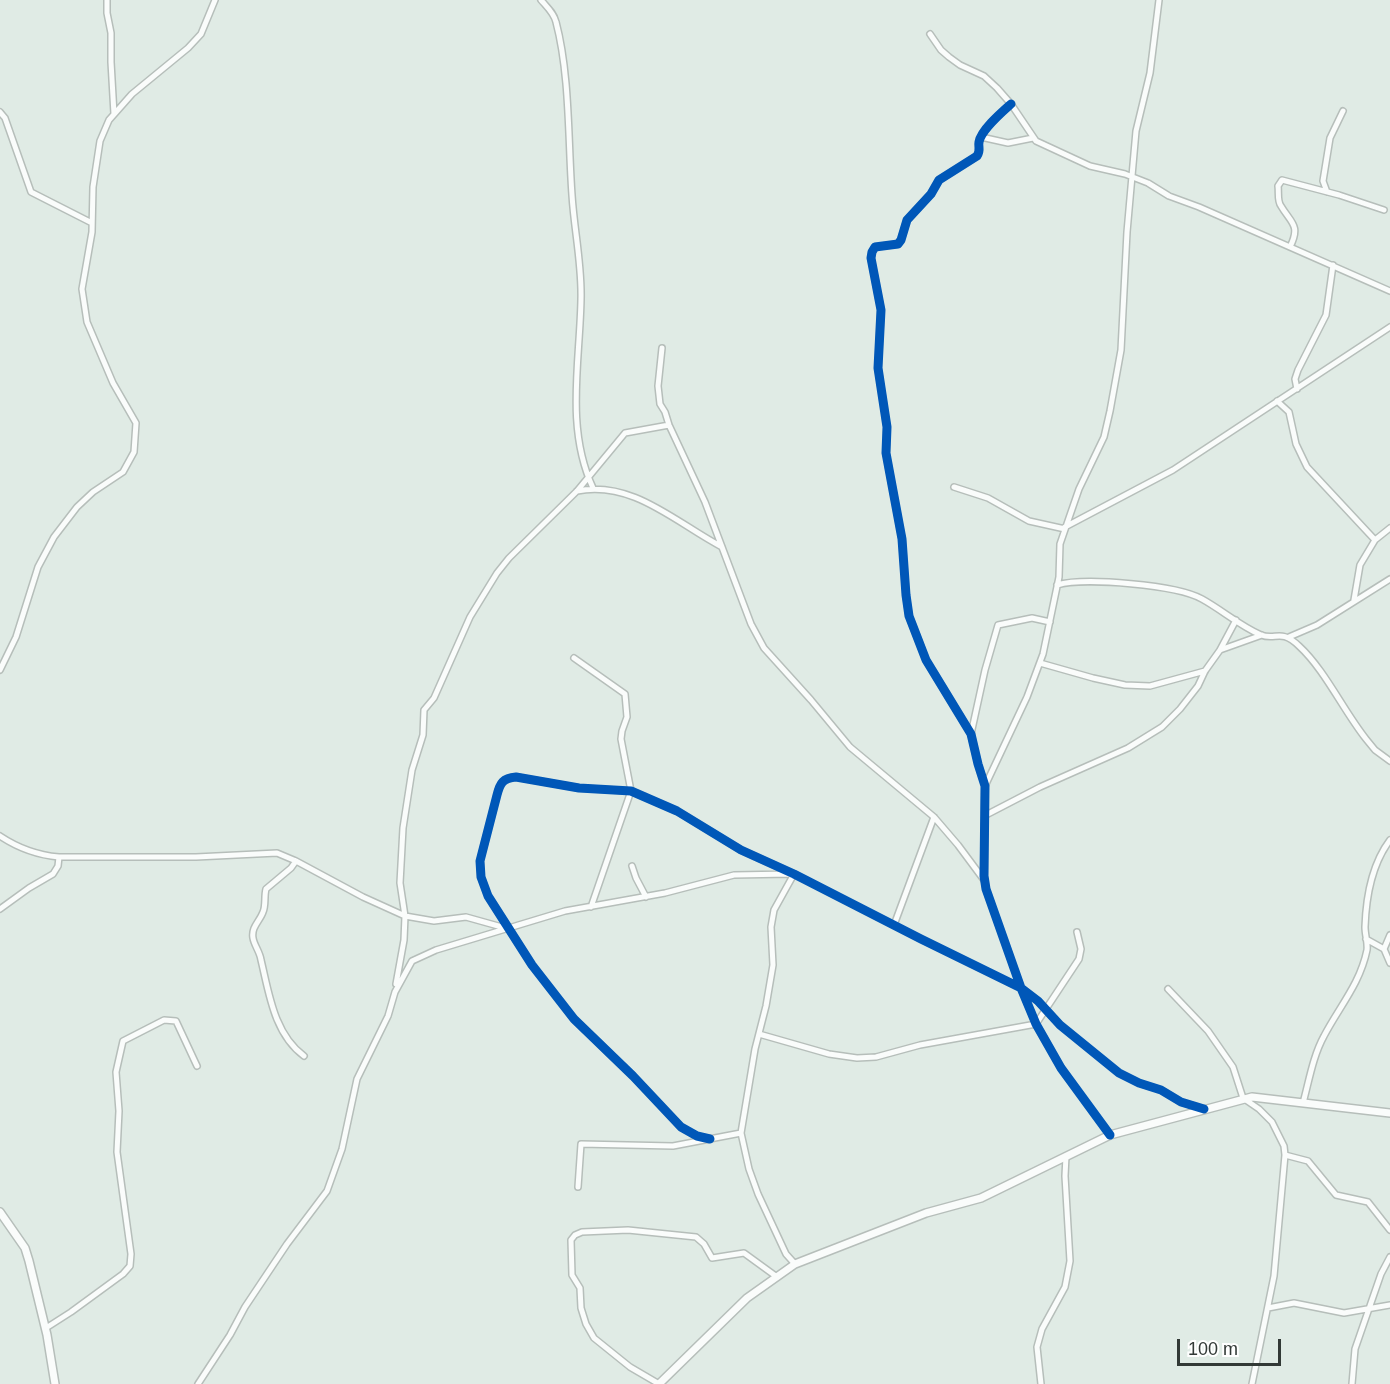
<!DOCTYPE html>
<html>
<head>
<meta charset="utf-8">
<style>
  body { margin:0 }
  #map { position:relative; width:1390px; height:1384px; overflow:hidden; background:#e0ebe5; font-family:Helvetica,sans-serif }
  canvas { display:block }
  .scale { position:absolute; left:1177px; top:1339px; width:104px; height:27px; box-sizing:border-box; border:3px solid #323936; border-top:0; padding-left:8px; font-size:18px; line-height:21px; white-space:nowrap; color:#323936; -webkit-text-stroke:4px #fff; paint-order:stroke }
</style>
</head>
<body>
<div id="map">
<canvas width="1390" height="1384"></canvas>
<div class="scale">100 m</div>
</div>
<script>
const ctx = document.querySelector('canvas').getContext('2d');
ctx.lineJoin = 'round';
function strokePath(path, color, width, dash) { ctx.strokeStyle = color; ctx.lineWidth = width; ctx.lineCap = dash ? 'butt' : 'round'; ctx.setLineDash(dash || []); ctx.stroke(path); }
const minor = new Path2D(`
  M107 0V13L111 33V62L114 114
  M541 0C547 7 554 13 556 22 570 75 568 140 572 195 574 229 582 264 581 299 580 362 565 428 593 488
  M930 34 941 50 949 57 960 65 984 76 997 88 1011 104 1036 141 1090 166 1125 174 1148 183 1169 196 1199 207 1390 291
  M1011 104C1002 112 981 130 979 142 978 148 981 150 977 156L939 180 931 194 907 220 901 240 898 244 875 247 872 252 871 258 881 310 878 368 887 427 886 453 902 539 906 595 909 616 926 660 971 734 978 764 985 786 984 876 986 889 1021 988 1036 1024 1061 1068 1110 1135
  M0 112 5 118 31 192 92 223
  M981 137 1008 143 1033 138
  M1327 192 1323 181 1330 138 1343 111
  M1290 247C1301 225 1291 223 1281 206 1277 201 1279 192 1278 186L1282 180 1339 195 1384 210
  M662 348 658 386 660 404 665 412 669 425 705 502 751 624 764 648 811 700 850 747 934 817 958 845 984 880
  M1297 389 1295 379 1298 370 1326 315 1333 265
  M1277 401 1289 412 1296 444 1307 467 1375 540 1360 565 1354 600
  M954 487 988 498 1029 521 1065 529
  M577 491C633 480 676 523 722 547
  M1065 527 1173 470 1390 327
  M1375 540 1390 528
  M1057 585C1085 577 1177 585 1202 599 1222 610 1240 626 1261 635 1276 641 1280 628 1299 646 1325 670 1343 710 1366 739L1375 750 1390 761
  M1289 637 1317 625 1390 579
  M1220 650 1236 620
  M574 658 625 694 627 717 622 731 621 739 631 791 591 907
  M1040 663 1093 678 1125 685 1150 686 1205 671
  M0 670 16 637 38 567 54 537 77 507 93 492 123 472 134 452 136 423 113 383 87 322 82 289 92 232 93 187 100 141 109 120 132 94 188 48 201 34 215 0
  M971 734 985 670 998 625 1032 618 1050 622
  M985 786 1027 697 1043 654 1059 577 1060 544 1079 489 1104 437 1110 411 1121 350 1127 232 1136 131 1150 73 1159 0
  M986 815 1040 787 1128 748 1149 735 1162 727 1180 709 1198 686 1205 671 1220 650 1262 635
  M0 836C18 848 37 855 59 857H196L277 853 296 861 363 897 405 916 404 940 396 984
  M296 861 291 868 266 889C264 896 266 906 263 912 260 921 251 927 253 938 254 945 260 952 261 960 269 993 274 1034 304 1056
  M632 866 636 878 646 897
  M794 874 774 910 771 927 773 965 766 1006 755 1049 741 1133 749 1169 758 1194 786 1254 795 1264
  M0 909 29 888 53 874 58 866 59 857
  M894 925 934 817
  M509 929 466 917 434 921 405 916 400 883 403 828 412 770 423 735 424 710 434 698 470 617 497 573 509 558 577 491 625 433 669 425
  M1366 939 1384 949 1390 963
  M1384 949 1390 935
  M1168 989 1208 1031 1233 1067 1243 1098 1259 1109 1272 1122 1284 1146 1285 1155 1274 1276 1252 1384
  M759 1034 829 1054 857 1058 876 1057 920 1045 1036 1024 1079 959 1081 949 1077 932
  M1303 1103C1309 1081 1313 1056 1324 1036 1339 1007 1360 984 1367 950 1368 943 1365 935 1365 927 1366 898 1372 864 1390 840
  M710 1139 697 1136 681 1127 633 1076 574 1019 532 965 488 896 481 877 480 861 497 795C500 783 503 778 516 777L579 788 631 791 677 811 741 850 794 874 921 939 1021 988 1038 1001 1060 1025 1119 1073 1139 1083 1161 1090 1181 1102 1204 1109
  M1285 1155 1308 1161 1336 1195 1368 1202 1390 1230
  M578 1187 581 1144 673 1146 741 1133
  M1268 1308 1294 1303 1344 1313 1390 1305
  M46 1328 71 1312 123 1274 130 1266 131 1254 117 1152 119 1111 116 1072 123 1041 164 1020 176 1021 197 1066
  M198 1384 230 1335 245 1307 287 1244 327 1191 342 1149 357 1079 388 1016 395 992 412 961 436 950 565 911 665 893 734 875 790 874
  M659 1384 630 1367 594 1338 586 1324 581 1308 580 1288 572 1275 571 1240 575 1235 582 1232 628 1230 696 1237 704 1244 712 1258 744 1253 777 1277
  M1041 1384 1037 1347 1042 1329 1065 1287 1070 1261 1065 1176 1066 1156
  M1352 1384 1355 1349 1381 1274 1390 1257`);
const tertiary = new Path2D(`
  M0 1212 25 1248 29 1261 47 1335 55 1384
  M659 1384 747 1298 795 1264 926 1213 981 1198 1110 1135 1252 1097 1390 1113`);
strokePath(minor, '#b6beba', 8);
strokePath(tertiary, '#b6beba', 10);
strokePath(minor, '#fafcfb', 5);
strokePath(tertiary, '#fafcfb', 7);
strokePath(new Path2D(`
  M1011 104C1002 112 981 130 979 142 978 148 981 150 977 156L939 180 931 194 907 220 901 240 898 244 875 247 872 252 871 258 881 310 878 368 887 427 886 453 902 539 906 595 909 616 926 660 971 734 978 764 985 786 984 876 986 889 1021 988 1036 1024 1061 1068 1110 1135
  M710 1139 697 1136 681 1127 633 1076 574 1019 532 965 488 896 481 877 480 861 497 795C500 783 503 778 516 777L579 788 631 791 677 811 741 850 794 874 921 939 1021 988 1038 1001 1060 1025 1119 1073 1139 1083 1161 1090 1181 1102 1204 1109`), '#0057b8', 9);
</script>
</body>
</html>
